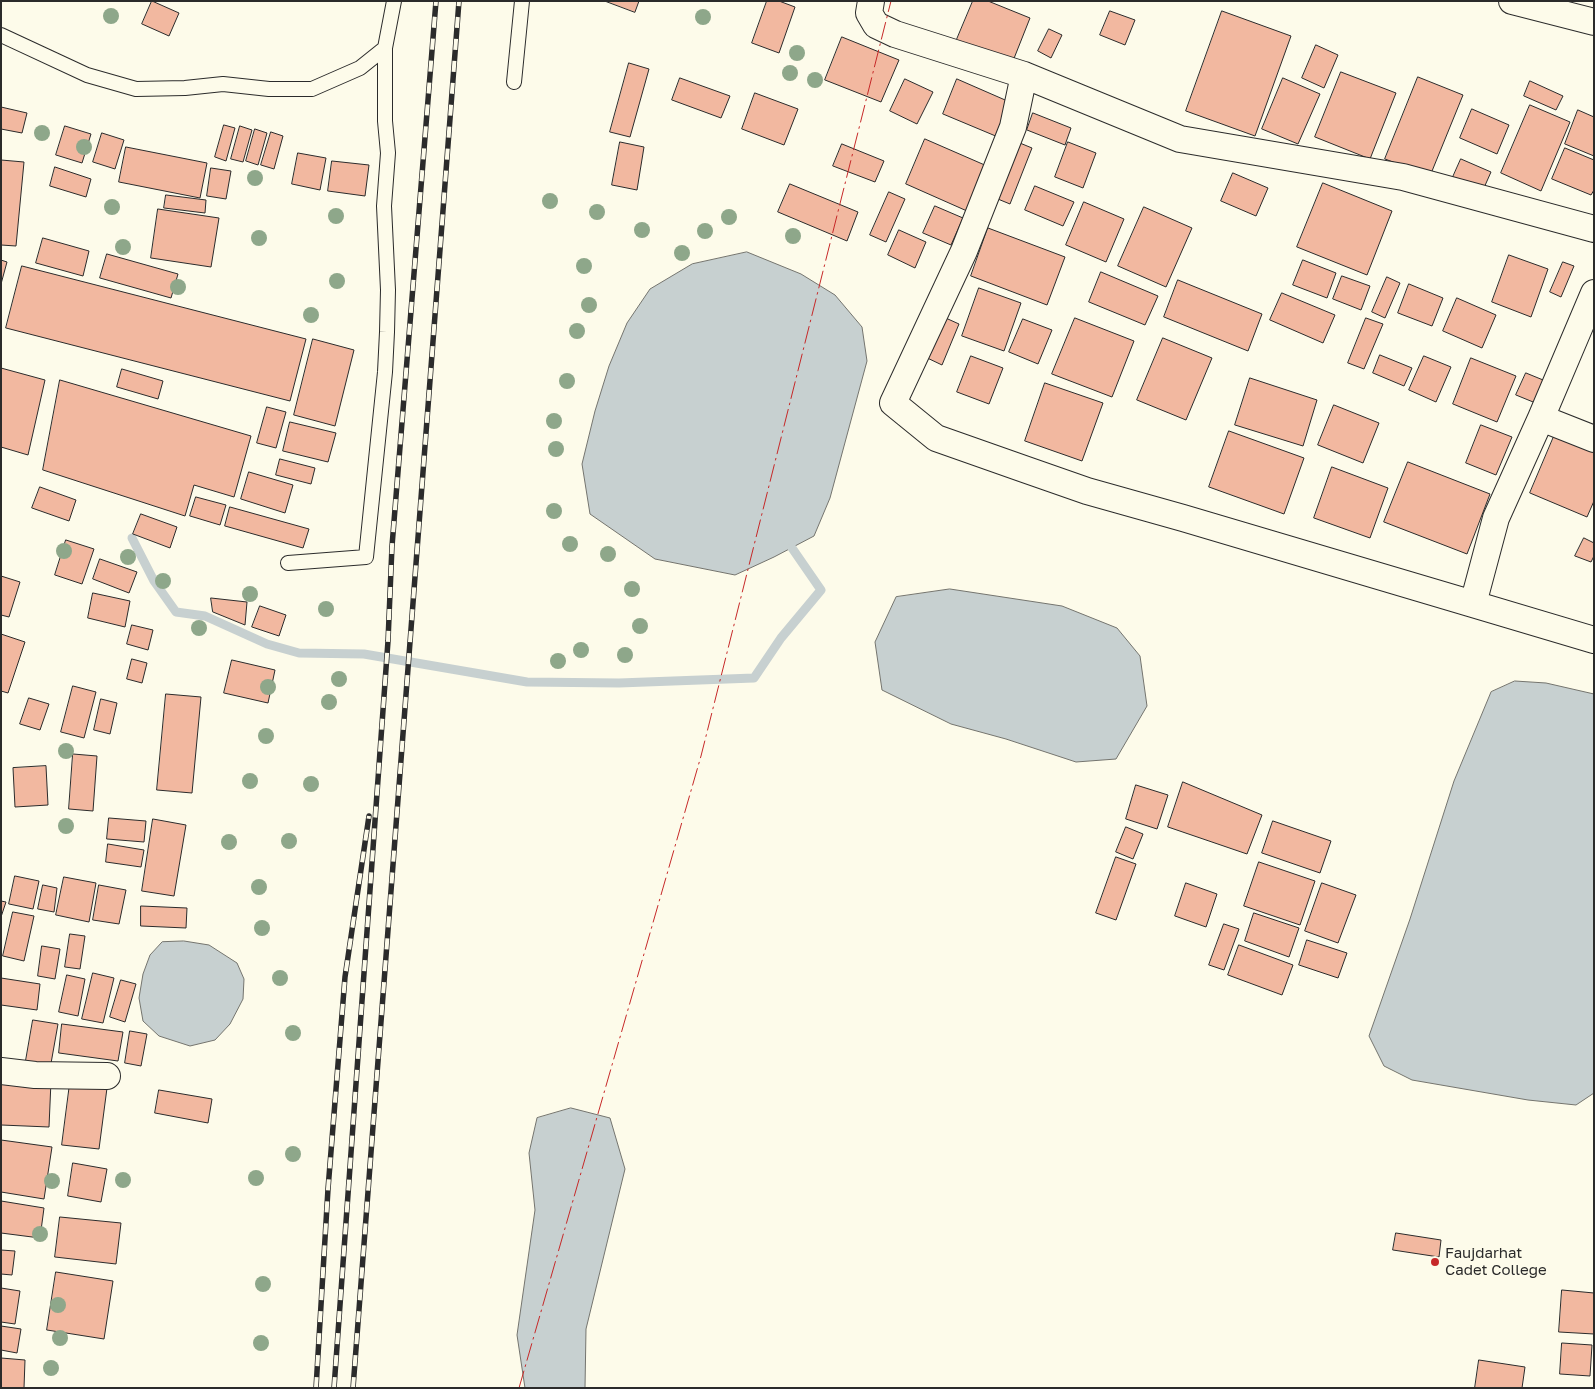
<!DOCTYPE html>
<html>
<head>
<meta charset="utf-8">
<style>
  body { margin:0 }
  #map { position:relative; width:1595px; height:1389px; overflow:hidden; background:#fdfbea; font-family:"Golos Text",sans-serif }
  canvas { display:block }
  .frame { position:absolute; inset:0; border:2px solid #2b2b2b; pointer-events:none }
</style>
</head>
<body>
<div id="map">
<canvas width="1595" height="1389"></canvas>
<div class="frame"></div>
</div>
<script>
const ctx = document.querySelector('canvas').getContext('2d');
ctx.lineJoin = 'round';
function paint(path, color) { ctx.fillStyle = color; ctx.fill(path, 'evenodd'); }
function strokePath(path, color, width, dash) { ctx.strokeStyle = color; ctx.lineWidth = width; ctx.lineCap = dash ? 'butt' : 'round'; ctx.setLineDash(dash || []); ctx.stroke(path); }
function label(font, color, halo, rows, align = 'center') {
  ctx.font = font + ' "Golos Text",sans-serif'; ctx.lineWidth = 4; ctx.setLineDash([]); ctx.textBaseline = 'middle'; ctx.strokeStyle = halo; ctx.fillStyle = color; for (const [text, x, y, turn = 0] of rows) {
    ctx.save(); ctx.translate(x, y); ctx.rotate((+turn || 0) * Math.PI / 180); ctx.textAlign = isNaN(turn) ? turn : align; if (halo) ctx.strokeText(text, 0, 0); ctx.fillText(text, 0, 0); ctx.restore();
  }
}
const water = new Path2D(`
  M747 252 801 274 835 295 862 327 867 361 830 498 814 536 774 557 735 575 655 559 590 514 582 464 595 411 609 366 627 323 650 289 692 264Z
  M950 589 1062 606 1117 628 1140 656 1147 706 1116 759 1076 762 1006 739 951 724 882 690 875 642 896 597Z
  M1515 681 1546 683 1594 694V1093L1576 1105 1528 1100 1412 1080 1384 1066 1369 1036 1410 919 1454 781 1491 692Z
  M184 941 209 945 237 963 244 979 243 999 230 1024 215 1040 190 1046 159 1036 143 1021 139 998 143 974 150 955 162 942Z
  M571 1108 610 1118 625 1169 586 1329 585 1388H525L517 1335 535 1210 529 1153 537 1118Z`);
paint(water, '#c7d0d0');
strokePath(water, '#74746e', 1);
strokePath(new Path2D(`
  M132 538 154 581 176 612 205 616 267 644 299 653 364 654 527 682 619 683 754 678 781 638 821 590 792 548`), '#c7d0d0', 9);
const building = new Path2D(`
  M152 1 179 13 169 36 142 24Z
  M605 1H639L635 12Z
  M767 1H779L795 7 779 53 752 43Z
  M973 1H988L1030 18 1011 66 955 44Z
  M1110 11 1135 20 1125 45 1100 35Z
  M1222 11 1291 36 1255 136 1186 111Z
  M1049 29 1062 35 1051 58 1038 51Z
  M842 37 899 60 881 102 825 80Z
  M1316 45 1338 55 1324 88 1302 78Z
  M629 63 649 69 630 137 610 132Z
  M1341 72 1396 93 1370 159 1315 137Z
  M1418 77 1463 95 1430 176 1385 159Z
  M680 78 730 96 721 118 672 100Z
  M1283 78 1320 94 1298 144 1262 129Z
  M905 79 933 92 917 124 890 111Z
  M957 79 1012 103 998 137 943 114Z
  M1530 81 1563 96 1556 110 1524 96Z
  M755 93 798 109 784 145 742 129Z
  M1530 105 1570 122 1541 191 1501 173Z
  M1 107 27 113 22 133 1 129Z
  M1472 109 1509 125 1497 154 1460 138Z
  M1578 110 1594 117V156L1565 144Z
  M1033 113 1071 128 1065 145 1027 130Z
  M224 125 235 128 226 161 215 157Z
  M65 126 91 134 82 163 56 155Z
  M240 126 252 130 243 162 231 159Z
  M255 129 267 133 258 165 246 161Z
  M271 132 283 136 274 169 261 165Z
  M102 133 124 140 115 169 93 162Z
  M925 139 987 166 967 211 906 184Z
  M1015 141 1032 148 1010 204 993 197Z
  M620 142 644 147 637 190 612 185Z
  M1068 142 1096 153 1083 188 1055 177Z
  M842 144 884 161 875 182 833 166Z
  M126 147 207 163 200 198 119 182Z
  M1565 148 1594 160V190L1591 195 1552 179Z
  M298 153 326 158 320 190 292 184Z
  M1461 159 1491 172 1483 190 1453 177Z
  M1 160 24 162 16 246 1 245Z
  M332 161 369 165 365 196 328 191Z
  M55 167 91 179 86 197 50 186Z
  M211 168 231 171 226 199 207 196Z
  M1233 173 1268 188 1256 216 1221 201Z
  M1323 183 1392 211 1367 275 1297 247Z
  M790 184 858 212 847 241 778 212Z
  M1035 186 1074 202 1063 226 1025 210Z
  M889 192 905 199 886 242 870 235Z
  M166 195 206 200 205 213 164 208Z
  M1084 202 1124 219 1106 262 1066 245Z
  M935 206 963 218 951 245 923 233Z
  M1144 207 1192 228 1166 287 1118 266Z
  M158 209 219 218 211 267 151 258Z
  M988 228 1065 257 1047 305 971 276Z
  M899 230 926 242 915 268 888 255Z
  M43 238 89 251 83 276 36 263Z
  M107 254 178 274 171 298 100 278Z
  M1509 255 1548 269 1531 317 1492 302Z
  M1 260 7 262 1 284Z
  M1303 260 1336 273 1327 298 1293 285Z
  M1563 262 1574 266 1561 297 1550 292Z
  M22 266 306 339 290 401 6 328Z
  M1101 272 1158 296 1145 325 1089 302Z
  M1342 276 1370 286 1361 310 1333 299Z
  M1387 277 1400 283 1385 318 1372 312Z
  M1178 280 1262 314 1248 351 1164 317Z
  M1409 284 1443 298 1432 326 1398 313Z
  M979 288 1021 303 1004 351 962 336Z
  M1282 293 1335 315 1323 343 1270 320Z
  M1457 298 1496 315 1482 348 1443 331Z
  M939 315 959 324 942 365 921 355Z
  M1075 318 1134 341 1112 397 1052 374Z
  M1366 318 1383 324 1364 369 1348 363Z
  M1023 319 1052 330 1038 364 1009 352Z
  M1163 338 1212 358 1186 420 1137 400Z
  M313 339 354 350 335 426 294 415Z
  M1380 355 1412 368 1404 386 1373 373Z
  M971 356 1003 368 989 404 957 392Z
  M1424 356 1451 367 1436 402 1409 390Z
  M1471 358 1516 376 1497 422 1453 404Z
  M1 368 45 380 28 455 1 447Z
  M122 369 163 381 158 399 117 387Z
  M1526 373 1548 382 1538 404 1516 395Z
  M1250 378 1317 400 1303 446 1235 425Z
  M60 380 251 436 234 497 194 485 185 516 43 470Z
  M1045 383 1103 403 1082 461 1025 441Z
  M1334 405 1379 423 1363 463 1318 445Z
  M267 407 286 412 276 448 257 443Z
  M290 422 336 433 328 462 283 451Z
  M1481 425 1512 437 1496 475 1466 463Z
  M1229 431 1304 458 1284 514 1209 487Z
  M1555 434 1594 452V501L1587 517 1530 493Z
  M280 459 315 468 311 484 276 475Z
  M1408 462 1490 494 1467 554 1384 522Z
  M1332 467 1388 488 1370 538 1314 518Z
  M249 472 293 485 285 513 241 499Z
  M40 487 76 500 69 521 32 508Z
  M196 497 226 505 220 525 190 516Z
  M230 507 309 529 303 548 225 526Z
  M141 514 177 527 170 548 133 534Z
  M1584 538 1594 543V556L1591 562 1575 556Z
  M66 540 94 549 82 584 55 575Z
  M100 559 137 572 129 593 93 579Z
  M1 576 20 582 9 617 1 615Z
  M93 593 130 601 125 627 88 618Z
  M211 598 247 602 245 625 213 612Z
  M260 606 286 615 279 636 252 627Z
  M132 625 153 630 148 650 127 644Z
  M1 634 25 642 8 693 1 691Z
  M132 659 147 663 142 683 127 679Z
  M232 660 275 670 268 703 224 693Z
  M73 686 96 692 84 738 61 732Z
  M166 694 201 697 192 793 157 790Z
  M29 698 49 704 40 730 20 724Z
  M101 699 117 703 110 734 94 730Z
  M73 754 97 756 93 811 69 809Z
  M46 766 48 805 15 807 13 768Z
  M1183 782 1262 815 1247 854 1168 827Z
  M1136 785 1168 795 1157 829 1126 819Z
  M109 818 146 821 144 842 107 839Z
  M153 819 186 825 174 896 142 891Z
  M1273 821 1331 841 1320 873 1262 853Z
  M1126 827 1143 834 1133 859 1116 852Z
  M108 844 144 850 141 867 106 862Z
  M1116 857 1136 864 1116 920 1096 913Z
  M1259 862 1315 881 1300 925 1244 906Z
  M15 876 39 881 33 909 9 904Z
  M64 877 96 883 89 922 56 915Z
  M1186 883 1217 894 1206 927 1175 916Z
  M1322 883 1356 895 1338 943 1305 931Z
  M43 885 57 888 54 912 38 909Z
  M99 885 126 890 119 924 93 920Z
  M1 901 6 902 1 917Z
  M141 906 187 908 186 928 141 926Z
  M13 912 34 916 24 961 3 956Z
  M1254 913 1299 928 1289 957 1245 941Z
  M1224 924 1239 929 1224 970 1209 965Z
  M70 934 85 936 80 969 65 967Z
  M1307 940 1347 953 1338 978 1299 965Z
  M1239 945 1293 965 1282 995 1228 975Z
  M42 946 60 949 55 979 38 976Z
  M93 973 114 978 103 1023 82 1019Z
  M67 975 85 979 78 1016 59 1012Z
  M1 978 40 984 37 1010 1 1005Z
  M121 980 136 984 125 1022 110 1017Z
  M33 1020 58 1024 50 1069 25 1066Z
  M62 1024 123 1032 118 1061 59 1053Z
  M130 1031 147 1034 141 1066 125 1063Z
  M1 1079 51 1081 49 1127 1 1125Z
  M70 1083 107 1088 99 1149 62 1145Z
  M159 1090 212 1099 208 1123 155 1113Z
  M1 1140 52 1147 44 1199 1 1192Z
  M73 1163 107 1169 101 1202 68 1196Z
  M1 1201 44 1208 40 1238 1 1233Z
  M60 1217 121 1223 116 1264 55 1257Z
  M1396 1233 1441 1240 1439 1257 1393 1250Z
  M1 1250 15 1251 12 1275 1 1274Z
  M56 1272 113 1281 104 1339 47 1330Z
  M1 1288 20 1291 15 1324 1 1322Z
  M1562 1290 1594 1293V1334L1559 1332Z
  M1 1326 21 1329 17 1353 1 1350Z
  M1562 1343 1592 1345 1590 1376 1560 1374Z
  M1 1358 25 1360 24 1388H1Z
  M1479 1360 1525 1367 1522 1388H1475Z`);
paint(building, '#f2b8a0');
strokePath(building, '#2b2b2b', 1);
const service = new Path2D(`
  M1 35 87 75 136 89 185 88 223 84 269 89H312L360 68 385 48 394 1
  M514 82 522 1
  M288 563 366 557 385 372 387 332 388 290 384 206 388 153 385 121V48`);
const minor = new Path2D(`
  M871 1 869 13 876 25 895 34 1024 75 1180 139 1403 177 1594 229
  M1512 1 1594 22
  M1024 75 1013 127 964 251 893 403 936 438 1024 469 1087 491 1183 518 1473 604 1496 518 1541 418
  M1594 293 1541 418 1594 439
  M1473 604 1594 640
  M1 1071 35 1075 107 1076`);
strokePath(service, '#2b2b2b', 16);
strokePath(minor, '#2b2b2b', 28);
strokePath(service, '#fdfbea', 14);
strokePath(minor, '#fdfbea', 26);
const rail = new Path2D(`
  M316 1388 328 1189 345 977 369 816
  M334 1388 388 641 392 546 436 1
  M353 1388 459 1`);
strokePath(rail, '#2b2b2b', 5.5);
strokePath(rail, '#fdfbea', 4, [11]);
strokePath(new Path2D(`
  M519 1388 701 756 891 1`), '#c62828', 1, [18, 4, 2.5, 4]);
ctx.fillStyle = '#8ea78a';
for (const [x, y] of [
  [111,16],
  [703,17],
  [797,53],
  [790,73],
  [815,80],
  [42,133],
  [84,147],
  [255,178],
  [550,201],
  [112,207],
  [597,212],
  [336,216],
  [729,217],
  [642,230],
  [705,231],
  [793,236],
  [259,238],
  [123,247],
  [682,253],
  [584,266],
  [337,281],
  [178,287],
  [589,305],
  [311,315],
  [577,331],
  [567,381],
  [554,421],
  [556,449],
  [554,511],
  [570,544],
  [64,551],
  [608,554],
  [128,557],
  [163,581],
  [632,589],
  [250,594],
  [326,609],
  [640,626],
  [199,628],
  [581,650],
  [625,655],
  [558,661],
  [339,679],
  [268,687],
  [329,702],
  [266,736],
  [66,751],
  [250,781],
  [311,784],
  [66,826],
  [289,841],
  [229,842],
  [259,887],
  [262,928],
  [280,978],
  [293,1033],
  [293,1154],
  [256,1178],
  [123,1180],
  [52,1181],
  [40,1234],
  [263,1284],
  [58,1305],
  [60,1338],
  [261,1343],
  [51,1368]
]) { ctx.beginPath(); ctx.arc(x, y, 8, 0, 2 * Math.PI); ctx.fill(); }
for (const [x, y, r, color] of [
  [1435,1262,5,"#c62828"]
]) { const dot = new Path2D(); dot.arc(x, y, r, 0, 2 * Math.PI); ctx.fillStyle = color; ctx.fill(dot); strokePath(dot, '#fdfbea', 2); }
label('15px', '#2b2b2b', '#fdfbea', [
  ["Faujdarhat",1445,1253],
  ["Cadet College",1445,1270]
], 'left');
</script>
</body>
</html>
